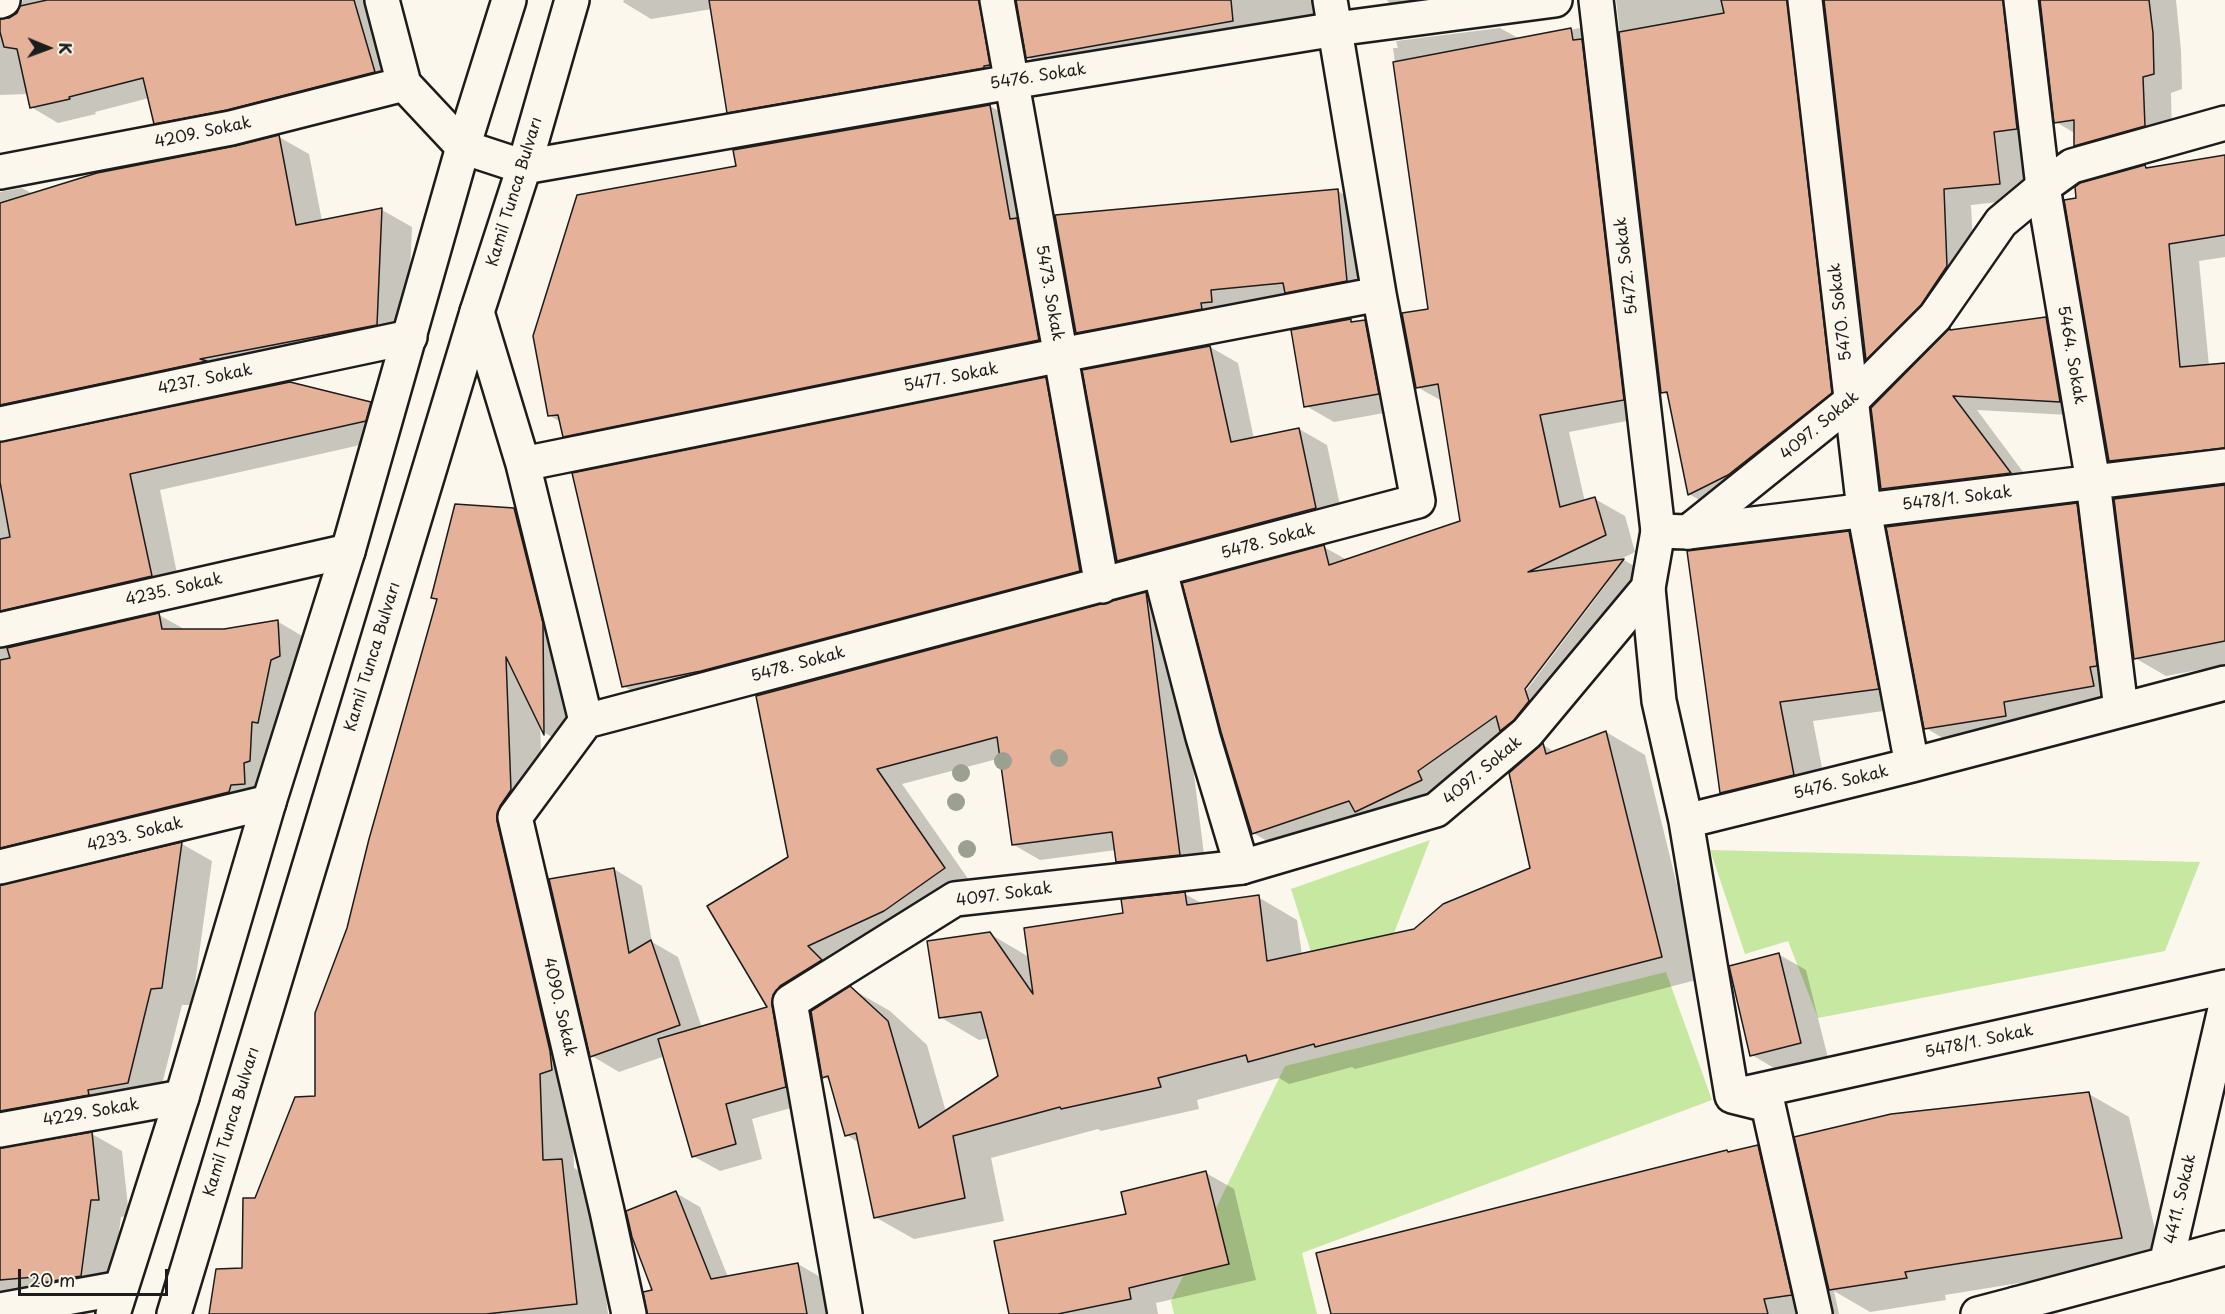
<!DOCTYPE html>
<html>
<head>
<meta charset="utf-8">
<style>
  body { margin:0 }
  #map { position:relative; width:2225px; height:1314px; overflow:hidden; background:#fbf7ec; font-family:"Playpen Sans",sans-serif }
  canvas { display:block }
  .north { position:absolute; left:18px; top:18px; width:60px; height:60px; -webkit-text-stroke:4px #fbf7ec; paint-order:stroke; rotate:91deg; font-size:16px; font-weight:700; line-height:24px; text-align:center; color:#1c1c1c }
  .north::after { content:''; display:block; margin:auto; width:21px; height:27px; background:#1c1c1c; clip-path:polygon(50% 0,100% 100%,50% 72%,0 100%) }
  .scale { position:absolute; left:18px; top:1269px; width:150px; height:27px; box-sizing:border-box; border:3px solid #1c1c1c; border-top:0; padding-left:8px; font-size:18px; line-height:21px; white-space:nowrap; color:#1c1c1c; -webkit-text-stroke:4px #fbf7ec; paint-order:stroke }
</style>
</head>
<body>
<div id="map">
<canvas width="2225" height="1314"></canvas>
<div class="north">K</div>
<div class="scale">20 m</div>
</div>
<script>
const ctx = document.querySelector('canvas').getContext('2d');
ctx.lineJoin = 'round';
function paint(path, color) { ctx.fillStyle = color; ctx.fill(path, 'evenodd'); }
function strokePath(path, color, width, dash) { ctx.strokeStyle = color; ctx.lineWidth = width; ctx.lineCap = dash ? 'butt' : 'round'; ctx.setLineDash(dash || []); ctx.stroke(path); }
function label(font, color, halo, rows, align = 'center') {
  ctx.font = font + ' "Playpen Sans",sans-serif'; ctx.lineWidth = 4.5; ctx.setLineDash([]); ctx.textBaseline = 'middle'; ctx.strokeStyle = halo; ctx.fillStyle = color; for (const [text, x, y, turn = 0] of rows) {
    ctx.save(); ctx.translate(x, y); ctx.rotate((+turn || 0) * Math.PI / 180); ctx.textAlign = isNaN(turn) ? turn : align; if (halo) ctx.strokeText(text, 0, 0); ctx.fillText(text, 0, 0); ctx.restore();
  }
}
paint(new Path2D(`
  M1430 840 1394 933 1311 952 1291 889Z
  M1710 850 2200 862 2165 951 1818 1018 1788 941 1745 954Z
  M1666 972 1712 1100 1302 1253 1317 1314H1174L1171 1301 1285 1066Z`), '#c7e8a0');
paint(new Path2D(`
  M0 0 8 14V19L18 14 23 0H376L400 87 182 138 155 123 149 98 95 112 96 114 58 123 31 107 28 94 0 95Z
  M624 0H1017L1013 2 1018 81 757 128 728 112 712 9 651 19 623 2Z
  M1017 0H1332L1336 21 1056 74 1028 57Z
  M1387 0H1518L1415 19 1388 2Z
  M1616 0H1823L1816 8 1859 409 1717 510 1689 494 1670 396 1662 392Z
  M1825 0H2039L2037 1 2045 144 2022 148 2027 199 1971 205 1975 283 1894 375 1867 359Z
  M2041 0H2176L2181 50 2182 89 2171 93 2172 142 2104 161 2076 145V134L2056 122Z
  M1500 28 1520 39 1580 28 1610 45 1653 416 1569 432 1585 502 1595 499 1625 516 1635 552 1617 561 1624 560 1653 577 1554 707 1447 789 1283 850 1253 833 1324 547 1347 560 1462 522 1442 401 1417 387 1429 310 1393 48H1398L1396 41ZM1605 582H1608L1522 696 1519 694Z
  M990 106 1023 125 1071 359 598 455 565 436 562 423 549 415 737 168 735 151Z
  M279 137 309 154 322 221 382 210 412 227 407 342 12 436V442L370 404 400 421 396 437 160 490 181 593 12 641V648L159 615 186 630 224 631 277 621 307 639 275 800 12 879V885L182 844 212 861 192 1005H182L158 1100 12 1142V1148L92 1134 122 1151 129 1216 121 1217 111 1293 0 1314V192L22 188 33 194Z
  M2225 157V257L2199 261 2209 366 2225 364V468L2141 478 2110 460 2077 199 2145 166 2150 169Z
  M1338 191 1366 207 1374 297 1105 348 1077 332Z
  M2046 318 2072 333 2086 416 1977 410 2035 488 1908 504 1882 489 1873 408 1950 330 1953 331Z
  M1350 320 1355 323 1364 321 1392 337 1406 409 1334 422 1306 406Z
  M1210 347 1238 363 1254 439 1299 429 1327 445 1344 524 1146 576 1118 560Z
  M1045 379 1072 395 1107 586 650 701 623 686Z
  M2225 486V665L2166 676 2135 658Z
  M2076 505 2104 521 2121 702 1954 745 1926 728Z
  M514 510 546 528 576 751 545 733 540 722 543 809 532 825 572 1092 574 1168 593 1179 608 1314H210L244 1269 256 1200 316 1098 348 929 438 600 433 598Z
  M1849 533 1882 552 1911 707 1813 721 1827 794 1755 811 1722 792Z
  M1146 594 1173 609 1206 870 1144 877 1117 861 1116 850 1040 860 1014 845 1001 758 902 784 971 883 807 1001 812 1102 752 1119 762 1159 720 1171 693 1156 665 1056 619 1072 592 1056 614 869 642 886 652 942 678 957 702 1028 769 1008 790 858 757 697Z
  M1606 732 1645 755 1700 979 1355 1069 1352 1067 1289 1084 1279 1078 1197 1100 1199 1109 1101 1131 1098 1129 991 1158 1004 1221 914 1239 875 1217 859 1143 847 1135 831 1081 824 1077 850 988 890 1011 927 1045 946 1112 1000 1077 989 1038 979 1040 940 1017 990 934 1029 957 1124 914 1185 894 1203 904 1258 897 1297 920 1302 955 1415 930 1531 868 1543 745 1555 752Z
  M1778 954 1806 970 1828 1058 1779 1071 1752 1055Z
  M2089 1094 2129 1117 2162 1260 1945 1295 1946 1300 1870 1312 1834 1291 1839 1314H1333L1727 1151 1730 1153 1758 1147 1804 1174Z
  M1206 1173 1234 1189 1256 1280 1156 1303 1158 1314H1011L1128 1215Z
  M676 1193 700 1207 728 1277 798 1264 822 1278 828 1314H661Z`), '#0003');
const building = new Path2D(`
  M47 0H354L375 72 227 110 154 124 143 78 69 97 70 99 30 108 17 49 4 47 0 32V19L9 18 17 13 20 6Z
  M709 0H979L990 65 984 66V68L727 113Z
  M1016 0H1231L1233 21 1026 58Z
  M1721 0H1787L1832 393 1728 475 1688 495 1667 392 1661 393 1619 32 1724 13Z
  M1824 0H2003L2017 129 1994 132 2000 184 1944 189 1947 266 1921 305 1866 360Z
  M2040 0H2149L2153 33 2154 74 2143 77 2145 126 2074 146V120L2054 123Z
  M1571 28 1573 40 1582 39 1624 400 1540 415 1560 507 1595 497 1606 535 1528 572 1624 559 1525 689 1529 701 1514 720 1500 731 1496 716 1418 771 1422 780 1355 812 1349 801 1252 834 1221 732 1182 583 1324 545 1329 565 1460 521 1438 384 1416 388 1402 313 1428 309 1393 62Z
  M990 105 1010 219 1017 218 1039 340 563 437 558 415 548 416 533 336 577 195 736 166 733 150Z
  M279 135 296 225 382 208 377 325 200 359 207 361 0 405V203L97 173 235 146Z
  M2225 155V235L2169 244 2180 367 2225 363V448L2109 461 2064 200 2076 198 2075 187 2080 183 2145 165 2146 168Z
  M1338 189 1347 281 1285 293 1283 283 1211 290 1212 302 1201 303 1202 309 1076 333 1055 215Z
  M2046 317 2060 402 1953 396 2011 473 1881 489 1871 408 1950 328V330Z
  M1351 319V322L1365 320 1379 394 1304 407 1291 330Z
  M1210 346 1231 442 1299 428 1316 508 1117 561 1082 370Z
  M1046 377 1080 571 701 671 622 687 572 473Z
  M290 382 371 402 366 421 130 474 152 576 0 611V539L10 537 0 482V442Z
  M2225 485V641L2134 659 2114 499Z
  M2077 503 2097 666 2090 667 2094 686 2004 702 2006 716 1924 729 1886 527Z
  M455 504 514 508 543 623 544 735 506 657 511 790 500 806 497 821 550 1051 552 1070 540 1074 543 1160 562 1159 577 1304 486 1314H209L216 1269 242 1268 243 1198H255L295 1097 315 1096V1013L347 928 369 839 437 599 431 598Z
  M1849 531 1879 689 1780 702 1794 775 1720 793 1687 551Z
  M1146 592 1180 855 1116 862 1112 832 1012 845 997 737 877 769 945 868 884 911 808 946 822 960 780 986 773 995 772 1005 786 1087 726 1104 736 1144 692 1157 658 1039 767 1007 707 906 788 857 756 696Z
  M159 613 162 629H224L278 620 280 656 271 660 258 723 252 722 250 761 244 763 245 784 231 785 229 792 0 848V660L10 658 7 648Z
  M1606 731 1662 957 1315 1047 1314 1044 1248 1062 1246 1055 1158 1078 1161 1087 1061 1109 1060 1107 953 1136 965 1198 874 1218 856 1133 845 1136 828 1076 822 1078 811 1011 850 986 888 1021 919 1128 998 1076 981 1012 939 1018 927 941 990 932 1033 994 1024 928 1123 913 1121 899 1185 892 1187 905 1259 895 1267 961 1414 929 1443 904 1530 868 1509 773 1543 743 1546 754Z
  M182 842 162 988 151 989 128 1083 88 1090 89 1095 0 1111V885Z
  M614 868 629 953 651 940 680 1025 590 1057 549 879Z
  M1779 953 1801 1043 1750 1056 1729 966Z
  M2089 1092 2122 1238 1905 1272 1907 1278 1829 1290 1794 1137 1891 1114Z
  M92 1132 99 1200H91L81 1276 36 1284 35 1277 0 1280V1148Z
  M1758 1145 1792 1295 1764 1299 1768 1314H1331L1316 1253 1727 1150 1728 1152Z
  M1206 1171 1229 1264 1129 1288 1131 1299 1058 1314H1009L994 1241 1126 1214 1121 1192Z
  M676 1191 711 1279 798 1263 807 1314H647L643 1292 652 1290 632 1237 626 1211Z`);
paint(building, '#e5b198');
strokePath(building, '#1c1c1c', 1.5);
const minor = new Path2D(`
  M382 0 404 84 463 147 524 167 1011 82 1336 29 1555 0
  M997 0 1102 586
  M1596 0 1658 531
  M1805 0 1864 510 1912 765
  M2021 0 2043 187 2093 482 2121 709
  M0 1 3 0
  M0 172 231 128 404 84
  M477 312 523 464 586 721 1418 501 1379 294 1330 0
  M0 424 410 337
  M523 464 1061 355 1379 294
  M1688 532 2225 466
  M1160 571 1203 737 1242 867
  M1648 588 1659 701 1686 821 1912 765 2225 683
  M0 630 348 551
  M586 721 515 817 607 1211 629 1314
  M1686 821 1732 1096 1768 1105 1815 1314
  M0 867 269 802
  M1738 1095 2225 987
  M0 1130 182 1097
  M2166 1264 2225 1248
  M0 1310 121 1288
  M1978 1314 2016 1304`);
const tertiary = new Path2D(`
  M845 1314 790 1002 955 899 1242 867 1436 810 1527 733 1648 588 1658 531 1688 532 1851 401 1935 317 2001 222 2043 187 2072 166 2225 123
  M2018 1314 2016 1304 2166 1264 2225 1009`);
const primary = new Path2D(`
  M113 1314 182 1097 269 802 348 551 463 147 509 0
  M174 1314 477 312 524 167 572 0`);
strokePath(minor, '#1c1c1c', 38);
strokePath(tertiary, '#1c1c1c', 38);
strokePath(primary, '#1c1c1c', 38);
strokePath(minor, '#fbf7ec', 33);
strokePath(tertiary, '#fbf7ec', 33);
strokePath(primary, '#fbf7ec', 33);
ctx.fillStyle = '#9ca090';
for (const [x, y] of [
  [1059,758],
  [1003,761],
  [961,773],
  [956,802],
  [967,849]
]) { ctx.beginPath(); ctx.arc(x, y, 9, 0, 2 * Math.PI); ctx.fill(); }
label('16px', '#1c1c1c', '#fbf7ec', [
  ["5476. Sokak",1038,77,-9],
  ["4209. Sokak",203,133,-12],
  ["Kamil Tunca Bulvarı",515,192,-73],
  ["5472. Sokak",1627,266,-97],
  ["5473. Sokak",1049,293,80],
  ["5470. Sokak",1841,312,-97],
  ["5464. Sokak",2071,355,80],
  ["5477. Sokak",951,378,-11],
  ["4237. Sokak",205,380,-12],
  ["4097. Sokak",1820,426,-40],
  ["5478/1. Sokak",1957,499,-7],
  ["5478. Sokak",1268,542,-15],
  ["4235. Sokak",174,590,-13],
  ["Kamil Tunca Bulvarı",373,657,-73],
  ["5478. Sokak",798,665,-15],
  ["4097. Sokak",1483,771,-40],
  ["5476. Sokak",1841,783,-14],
  ["4233. Sokak",135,835,-14],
  ["4097. Sokak",1004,895,-8],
  ["4090. Sokak",559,1007,77],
  ["5478/1. Sokak",1979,1042,-12],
  ["4229. Sokak",91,1113,-10],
  ["Kamil Tunca Bulvarı",232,1122,-73],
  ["4411. Sokak",2181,1199,-77]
]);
</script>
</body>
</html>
